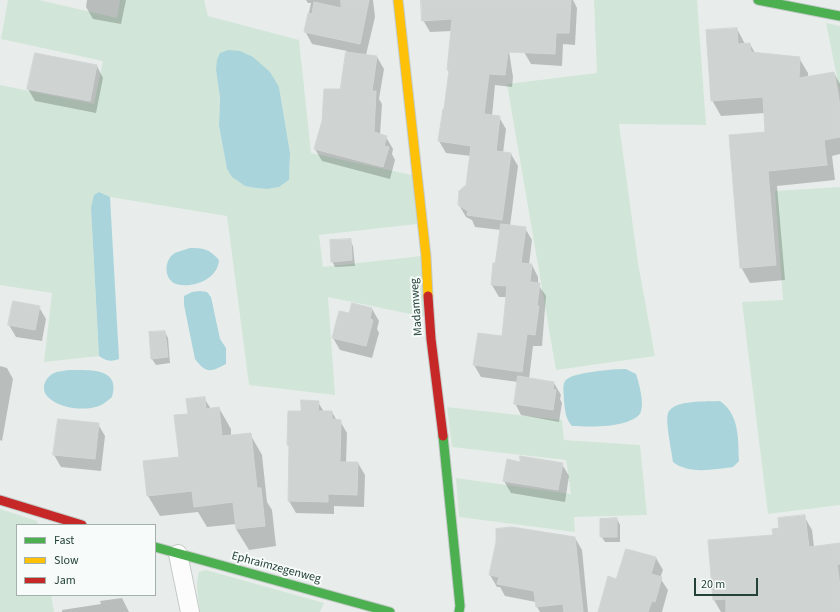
<!DOCTYPE html>
<html>
<head>
<meta charset="utf-8">
<style>
  body { margin:0 }
  #map { position:relative; width:840px; height:612px; overflow:hidden; background:#e8edeb; font-family:"Source Sans 3",sans-serif }
  canvas { display:block }
  .legend { position:absolute; left:16px; top:524px; width:140px; height:72px; box-sizing:border-box; background:#f7fbf9; border:1px solid #a3b1ad; margin:0; padding:5px 7px; list-style:none; font-size:12px; color:#24423a }
  .legend li { display:flex; align-items:center; gap:8px; height:20px }
  .legend b { width:20px; border:1px solid #a3b1ad }
  .scale { position:absolute; left:694px; top:578px; width:64px; height:18px; box-sizing:border-box; border:2px solid #24423a; border-top:0; padding-left:5px; font-size:12px; line-height:14px; white-space:nowrap; color:#24423a; -webkit-text-stroke:3px #f7fbf9; paint-order:stroke }
</style>
</head>
<body>
<div id="map">
<canvas width="840" height="612"></canvas>
<ul class="legend">
<li><b style="height:5px;background:#4caf50"></b>Fast</li>
<li><b style="height:5px;background:#ffc107"></b>Slow</li>
<li><b style="height:5px;background:#c62828"></b>Jam</li>
</ul>
<div class="scale">20 m</div>
</div>
<script>
const ctx = document.querySelector('canvas').getContext('2d');
ctx.lineJoin = 'round';
function paint(path, color) { ctx.fillStyle = color; ctx.fill(path, 'evenodd'); }
function strokePath(path, color, width, dash) { ctx.strokeStyle = color; ctx.lineWidth = width; ctx.lineCap = dash ? 'butt' : 'round'; ctx.setLineDash(dash || []); ctx.stroke(path); }
function label(font, color, halo, rows, align = 'center') {
  ctx.font = font + ' "Source Sans 3",sans-serif'; ctx.lineWidth = 4; ctx.setLineDash([]); ctx.textBaseline = 'middle'; ctx.strokeStyle = halo; ctx.fillStyle = color; for (const [text, x, y, turn = 0] of rows) {
    ctx.save(); ctx.translate(x, y); ctx.rotate((+turn || 0) * Math.PI / 180); ctx.textAlign = isNaN(turn) ? turn : align; if (halo) ctx.strokeText(text, 0, 0); ctx.fillText(text, 0, 0); ctx.restore();
  }
}
paint(new Path2D(`
  M8 0H39L117 18 120 0H204L208 16 299 40 311 153 412 175 417 224 319 235 323 267 421 256 425 317 328 297 335 395 249 385 227 216 110 197 99 192 91 208 99 356 44 362 52 293 0 285V85L94 104 103 61 1 39ZM216 70 279 87 290 153 289 180 279 187 267 189 256 188 245 186 227 169 219 126 220 98Z
  M594 0H697L706 125 619 124 638 263 655 356 556 370 507 84 597 73Z
  M826 23 840 26V92Z
  M840 187V505L768 514 742 302 783 300 775 191Z
  M447 407 562 420 564 440 640 445 647 515 574 517 575 532 459 517 456 478 571 494 566 460 452 447Z
  M0 509 37 521 38 525H17V595H51L54 612H0Z
  M206 570 324 603 320 612H200C198 598 195 586 199 572Z`), '#d1e6d8');
paint(new Path2D(`
  M228 50 240 51 253 57 270 72 279 87 290 153 289 180 279 187 267 189 256 188 245 186 238 181 232 177 227 169 219 126 220 98 216 70 217 60 220 53Z
  M99 192 110 197 119 359C111 362 106 361 99 356L91 208 94 195Z
  M190 248C204 248 209 249 219 260 218 279 193 289 176 284 163 279 164 259 175 253 179 251 185 250 190 248Z
  M200 291 207 292 211 297 220 339 226 348V364C211 372 206 374 195 359L184 305V296L192 292Z
  M626 369 636 374C639 383 646 408 639 415 626 428 589 427 572 426 565 418 565 410 564 400 564 394 562 386 565 381 571 372 615 369 626 369Z
  M69 370C89 370 121 367 112 397 108 400 104 404 99 406 85 411 61 409 49 398 40 390 44 378 54 373 58 371 64 371 69 370Z
  M720 401C740 415 738 440 739 461L733 467C714 469 690 475 673 462 672 452 665 422 668 413 674 399 708 402 720 401Z`), '#a9d4db');
paint(new Path2D(`
  M87 0H126L121 24 93 19 86 7Z
  M306 0H373L375 17 366 55 377 57 384 69 379 99 382 104 380 135 386 137 393 149 392 154 395 160 390 179 322 161 315 149 341 90 347 51 312 44 305 31 311 3H308Z
  M422 0H501L513 77 512 87 495 85 492 116 499 117 506 129 503 153 511 154 518 166 510 226 525 228 532 240 529 265H532L538 277V284L546 296 542 346H533L529 379 554 383 561 395 560 399 562 403 559 422 521 415 515 403 518 382 481 377 474 365 503 337 507 297H499L492 285 501 230 475 227 472 220 466 217 459 205 467 186 471 156 446 153 439 141 445 110 450 73 448 70 452 31 430 32 423 20Z
  M526 0H573L577 8 575 45 563 44 562 66 531 64 524 52Z
  M737 29 745 44H750L755 53 799 58 808 73V77L834 73 840 84V154L832 156 835 180 777 186 785 280 750 283 741 267 767 133 765 113 721 116 712 100Z
  M97 66 103 78 96 113 35 101 28 89Z
  M350 240 353 246 355 266 335 267 332 261Z
  M39 307 46 319 42 341 16 337 9 325Z
  M372 309 379 321 377 329 379 333 372 358 340 350 333 338 350 314Z
  M165 332 168 338 170 363 156 365 152 359Z
  M0 366 7 368 13 379 2 441 0 440Z
  M204 398 211 409 219 408 231 429V436L250 434 262 455 267 502 272 510 276 546 249 550 236 529V524L207 527 198 512 160 516 148 496 180 458 189 415Z
  M318 402 324 412H332L337 421H340L347 433 346 463H358L365 475 364 507 334 506V514L296 513 289 501 290 448 288 445 302 412Z
  M98 424 105 436 101 471 61 467 54 455Z
  M520 463 562 464 569 476 565 502 511 493 504 481Z
  M804 516 812 530 814 547 840 544V612H721L714 600 780 529Z
  M617 519 620 525V542H605L601 536Z
  M575 538 582 550 588 612H540L537 607 536 602 505 596 500 587H497L490 575Z
  M626 550 656 558 663 570 660 578 668 590 662 612H599L617 580Z
  M122 598 129 612H62V610L101 604 100 601Z`), '#0003');
const building = new Path2D(`
  M341 0H369L360 44 304 32 308 13 312 14 314 2 341 8Z
  M421 0H571L569 33H556L555 54 508 52 505 75 489 74 484 114 500 116 496 151 511 153 502 220 467 215 468 211 458 205 459 191 466 185 471 146 438 141 443 109H444L449 70H447L452 19 422 21Z
  M737 28 738 44 750 43 751 52 800 57 799 78 834 72 840 105V137L824 140 827 165 768 171 776 265 740 268 729 135 765 132 763 97 711 101 706 30Z
  M346 52 377 56 372 91H376L374 132 387 136 384 146 389 147 383 167 314 149 322 121 324 89H340Z
  M35 53 97 65 90 101 27 89Z
  M501 224 526 227 521 263 532 264 530 282 540 283 537 306H539L535 335 527 334 522 372 473 365 478 333 502 336 507 286 491 285 493 263H495Z
  M351 239 352 260 331 262 330 240Z
  M13 301 40 306 35 330 8 325Z
  M352 303 372 308 370 319 373 320 366 346 332 338 339 311 349 313Z
  M165 331 168 357 151 359 149 332Z
  M518 376 554 382 553 389 556 390 553 410 514 404Z
  M205 397 206 409 219 407 222 436 251 433 257 488H261L265 526 236 529 233 502 194 507 192 491 147 496 143 461 179 457 174 415 188 414 186 399Z
  M301 400 319 401 318 411H332V419L341 420 340 462H358L357 495 328 494V502L288 501 289 446 287 445 288 411H301Z
  M58 419 99 423 95 459 53 455Z
  M520 456 563 463 558 490 503 481 507 459 520 462Z
  M805 515 809 547 840 543V564H837L840 586V612H726V599L713 600 708 540 773 535 772 529 779 528 778 518Z
  M617 518V537H600V519Z
  M512 527 575 537 583 612H564L563 604 536 607 534 591 497 584 499 577 489 575 496 542V529Z
  M626 549 656 557 651 574 662 577 655 602 652 601 648 612H598L608 576 616 579Z`);
paint(building, '#cfd4d2');
strokePath(building, '#d1d6d4', 1);
const street = new Path2D(`
  M178 554 190 612`);
const fast = new Path2D(`
  M758 0 840 16
  M443 436 460 606 459 612
  M155 547 390 612`);
const slow = new Path2D(`
  M398 0 426 256 428 296`);
const jam = new Path2D(`
  M428 296 431 339 443 436
  M0 500 82 525`);
strokePath(street, '#c5cac8', 20);
strokePath(fast, '#c3cbc8', 11);
strokePath(slow, '#c3cbc8', 11);
strokePath(jam, '#c3cbc8', 11);
strokePath(street, '#fcfcfc', 18);
strokePath(fast, '#4caf50', 9);
strokePath(slow, '#ffc107', 9);
strokePath(jam, '#c62828', 9);
label('12px', '#24423a', '#f7fbf9', [
  ["Madamweg",417,307,-94],
  ["Ephraimzegenweg",276,568,15]
]);
</script>
</body>
</html>
